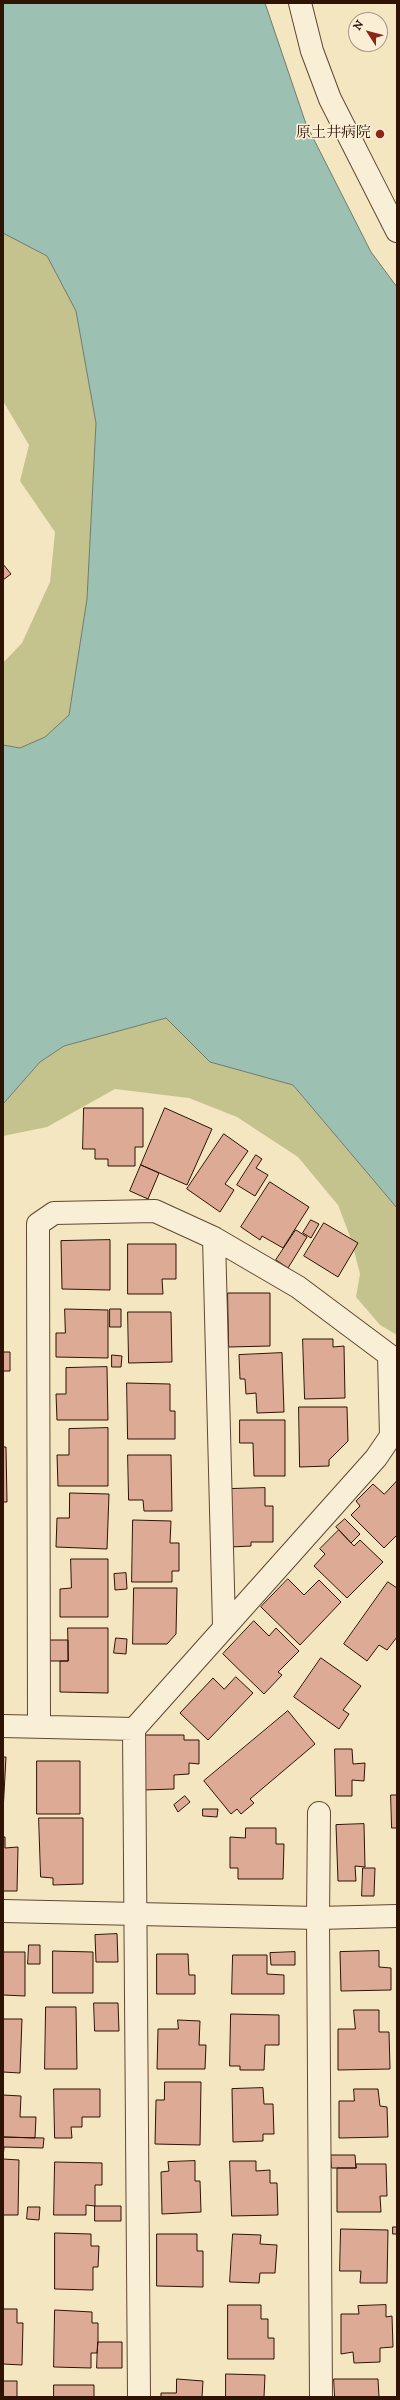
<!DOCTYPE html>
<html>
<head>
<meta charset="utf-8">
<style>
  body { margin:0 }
  #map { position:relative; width:400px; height:2400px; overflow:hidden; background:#f4e6c0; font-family:"IM FELL DW Pica",serif }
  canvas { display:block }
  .frame { position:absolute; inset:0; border:4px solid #2f1304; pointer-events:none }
  .north { position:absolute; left:348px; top:12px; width:40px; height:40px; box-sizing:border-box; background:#f8efd6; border:1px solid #a89782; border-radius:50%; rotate:306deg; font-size:11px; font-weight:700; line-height:16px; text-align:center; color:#2f1304 }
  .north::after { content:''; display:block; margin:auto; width:14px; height:18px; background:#8f2418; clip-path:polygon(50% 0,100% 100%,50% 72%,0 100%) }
</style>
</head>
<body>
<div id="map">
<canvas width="400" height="2400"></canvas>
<div class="frame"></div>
<div class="north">N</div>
</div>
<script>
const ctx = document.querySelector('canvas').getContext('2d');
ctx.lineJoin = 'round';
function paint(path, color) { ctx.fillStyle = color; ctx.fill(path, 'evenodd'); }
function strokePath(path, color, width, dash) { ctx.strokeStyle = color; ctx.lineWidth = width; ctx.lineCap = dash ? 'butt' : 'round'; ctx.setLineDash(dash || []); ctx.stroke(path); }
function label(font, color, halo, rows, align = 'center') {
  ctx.font = font + ' "IM FELL DW Pica","Noto Serif JP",serif'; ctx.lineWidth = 3.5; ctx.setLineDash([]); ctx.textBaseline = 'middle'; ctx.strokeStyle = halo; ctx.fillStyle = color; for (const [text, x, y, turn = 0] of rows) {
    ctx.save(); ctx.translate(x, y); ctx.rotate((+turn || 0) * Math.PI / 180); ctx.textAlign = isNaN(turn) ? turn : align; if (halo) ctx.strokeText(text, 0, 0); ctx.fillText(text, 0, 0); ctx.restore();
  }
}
paint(new Path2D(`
  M3 233 47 256 76 311 96 423 87 599 69 715 45 737 20 748 3 745V663L22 643 50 582 55 532 20 481 29 445 3 401Z
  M166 1018 210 1062 293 1085 397 1208V1335L380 1325 356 1297 360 1274 351 1239 338 1205 298 1157 237 1117 189 1098 115 1089 47 1127 3 1136V1104L40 1062 64 1046Z`), '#c4c38d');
const water = new Path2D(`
  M3 3H265L306 124 371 252 397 287V1208L293 1085 210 1062 166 1018 64 1046 40 1062 3 1104V745L20 748 45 737 69 715 87 599 96 423 76 311 47 256 3 233Z`);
paint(water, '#9cc0b2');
strokePath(water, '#707b6c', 1);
const building = new Path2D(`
  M3 564 11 574 3 580Z
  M84 1108H143V1147H135V1166H108V1159H95V1149H83Z
  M165 1108 212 1129 187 1185 141 1165Z
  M224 1134 248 1151 225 1184 234 1190 220 1212 187 1189Z
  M256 1155 262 1159 256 1168 268 1175 255 1196 237 1185Z
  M141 1165 159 1173 148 1199 130 1191Z
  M270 1182 309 1207 283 1248 262 1236 260 1240 241 1227Z
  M311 1220 319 1224 311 1238 303 1233Z
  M324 1223 358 1243 338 1277 304 1256Z
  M296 1230 307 1237 288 1268 276 1260Z
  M110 1240V1290L62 1289 61 1241Z
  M128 1244H176V1279H162L163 1294H128Z
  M228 1293H270V1346L229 1347Z
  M65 1309 108 1310V1358L56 1357V1333H65Z
  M110 1309H121V1327H110Z
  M128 1312H171L172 1362 129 1363Z
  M303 1339H333V1347L344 1346 345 1398 305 1399Z
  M3 1352H10V1371H3Z
  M282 1353 284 1412 257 1413 256 1393 246 1394 245 1379H240L239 1355Z
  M112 1355 122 1356 121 1367H112Z
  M107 1367 108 1420H57L56 1394H66V1368Z
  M127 1383 170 1384V1411H175V1439H128Z
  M299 1407H347L348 1441 329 1460V1466L300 1467Z
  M240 1420H285V1476H254L253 1443H240Z
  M108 1428V1486H58L57 1455H69V1429Z
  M3 1447H6L7 1502H3Z
  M128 1455H171L172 1511H144L143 1500H129Z
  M397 1481V1535L384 1548 351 1515 360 1506 356 1501 373 1484 384 1494Z
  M265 1488V1506H273V1542H251V1546L230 1547 229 1489Z
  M70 1493 109 1494 107 1549 56 1547 57 1518H69Z
  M345 1519 360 1534 351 1543 336 1527Z
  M133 1520 171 1521 170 1543H179V1571H172V1582H132Z
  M339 1530 354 1546 360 1540 383 1562 347 1598 314 1566 325 1554 320 1549Z
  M71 1559H108V1617H60V1589L71 1588Z
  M126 1573 127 1589 115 1590 114 1574Z
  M288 1579 304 1595 319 1580 341 1602 300 1645 261 1607Z
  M388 1582 397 1588V1637L387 1650 379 1645 367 1661 344 1644Z
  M134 1588H177L176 1634 167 1644H133Z
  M254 1621 269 1636 276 1628 299 1651 278 1672 282 1675 264 1694 223 1654Z
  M68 1628H108V1693L60 1692V1661H68Z
  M116 1638 127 1639 126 1654 114 1653Z
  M45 1640H68V1661H45Z
  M321 1658 361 1686 343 1710 349 1714 339 1729 294 1697Z
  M236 1677 253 1693 208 1740 180 1713 213 1678 224 1689Z
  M288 1711 315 1744 250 1799 254 1803 241 1814 237 1809 231 1814 204 1781Z
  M143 1735H184V1740H199V1764L189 1763V1774L174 1775V1789L143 1790Z
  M335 1749H352L353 1764 365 1763 364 1781 352 1780V1796H336Z
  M3 1757H6L3 1812Z
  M37 1761H80V1814H37Z
  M391 1795H397V1828H392Z
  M185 1796 190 1802 178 1812 174 1805Z
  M203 1809H218L217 1817 203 1816Z
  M39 1818H83V1884L53 1885V1878L41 1877Z
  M364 1824 365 1867 355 1866 356 1881H338L336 1825Z
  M246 1828H276V1844H284L283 1879H238V1868H230V1837L245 1838Z
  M3 1837H5V1848L18 1847 17 1891H3Z
  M363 1868H375L374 1896H362Z
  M117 1934 118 1962H96L95 1935Z
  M29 1945H40V1964H28Z
  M53 1951 93 1952V1993H53Z
  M379 1951V1967L391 1968V1990L341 1991 340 1952Z
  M3 1952H25V1996L3 1995Z
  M295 1952V1965H271L270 1953Z
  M157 1954H188L189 1975H195V1994H157Z
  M233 1955H267V1974L284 1975V1994H232Z
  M94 2003H118L119 2031H95Z
  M46 2007H76L77 2069H45Z
  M354 2010H379V2032H389L390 2069 338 2070V2029H355Z
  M231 2014 279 2015V2045H265L264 2070H240V2066H230Z
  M3 2019H22L20 2073 3 2072Z
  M178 2020 200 2021 199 2045H206L205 2069H157L158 2029H178Z
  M165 2082H201L200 2145 155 2144 156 2100H164Z
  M263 2088 264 2104H273L274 2134H263V2141L233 2142 232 2089Z
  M54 2089H100V2117H82V2127H71L72 2138H55Z
  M354 2089H378L380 2106 387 2107 388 2137 339 2138V2101H354Z
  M3 2095 21 2096 20 2117H36L35 2138 3 2137Z
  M3 2137 44 2138 43 2148 4 2147 3 2158Z
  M331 2155H355L356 2168H332Z
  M3 2159 19 2160 18 2215H3Z
  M195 2161V2181H200L201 2212 162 2214 161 2172 169 2171 168 2162Z
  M230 2161H256V2171L270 2170V2183H277L278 2215 232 2216Z
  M55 2162 102 2163V2185H95V2206L86 2205V2215H54Z
  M356 2164H386L387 2196H380L381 2212H337V2168H356Z
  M95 2206H121V2221H95Z
  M28 2207H40L39 2220 27 2219Z
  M393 2227H397V2234H393Z
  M341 2229 388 2230 387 2283H360L361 2271H340Z
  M55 2233 91 2234V2246H99L98 2267H93V2290L55 2289Z
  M157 2234H197V2251H203V2287L157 2286Z
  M233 2234 261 2235 260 2244 277 2245 275 2273H260L259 2283 230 2282Z
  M228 2305H261V2319H268V2338H274V2359H228Z
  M386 2305V2317L392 2316 393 2347 380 2348V2362L354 2363 353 2352 341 2354V2314H359L358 2306Z
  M3 2309H17V2323H23L22 2365 3 2364Z
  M55 2310 92 2312V2323H98V2342L97 2353H91V2368L54 2367Z
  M98 2342H122V2368H97Z
  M226 2374 265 2375 264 2397H226Z
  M177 2379 203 2381 202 2397H161V2393H176Z
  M334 2379H378L379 2397H335Z
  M3 2381H17V2397H3Z
  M54 2385H94V2397H54Z`);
paint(building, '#dcaa95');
strokePath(building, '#2f1304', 1);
const minor = new Path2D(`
  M214 1238 224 1626
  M3 1726 134 1729 376 1458 391 1436 389 1355 298 1287 214 1238 155 1211 54 1213 38 1224 39 1727
  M134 1729 139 2397
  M319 1813 318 1918 321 2397`);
const tertiary = new Path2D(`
  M300 3 312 51 330 99 397 231
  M3 1911 318 1918 397 1916`);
strokePath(minor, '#604833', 24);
strokePath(tertiary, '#604833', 24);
strokePath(minor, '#f8efd6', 22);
strokePath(tertiary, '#f8efd6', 22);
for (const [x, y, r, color] of [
  [380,134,5,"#8f2418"]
]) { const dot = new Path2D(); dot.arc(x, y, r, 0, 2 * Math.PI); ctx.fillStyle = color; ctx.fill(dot); strokePath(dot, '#f8efd6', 1.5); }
label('15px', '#2f1304', '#f8efd6', [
  ["原土井病院",371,134]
], 'right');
</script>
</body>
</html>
